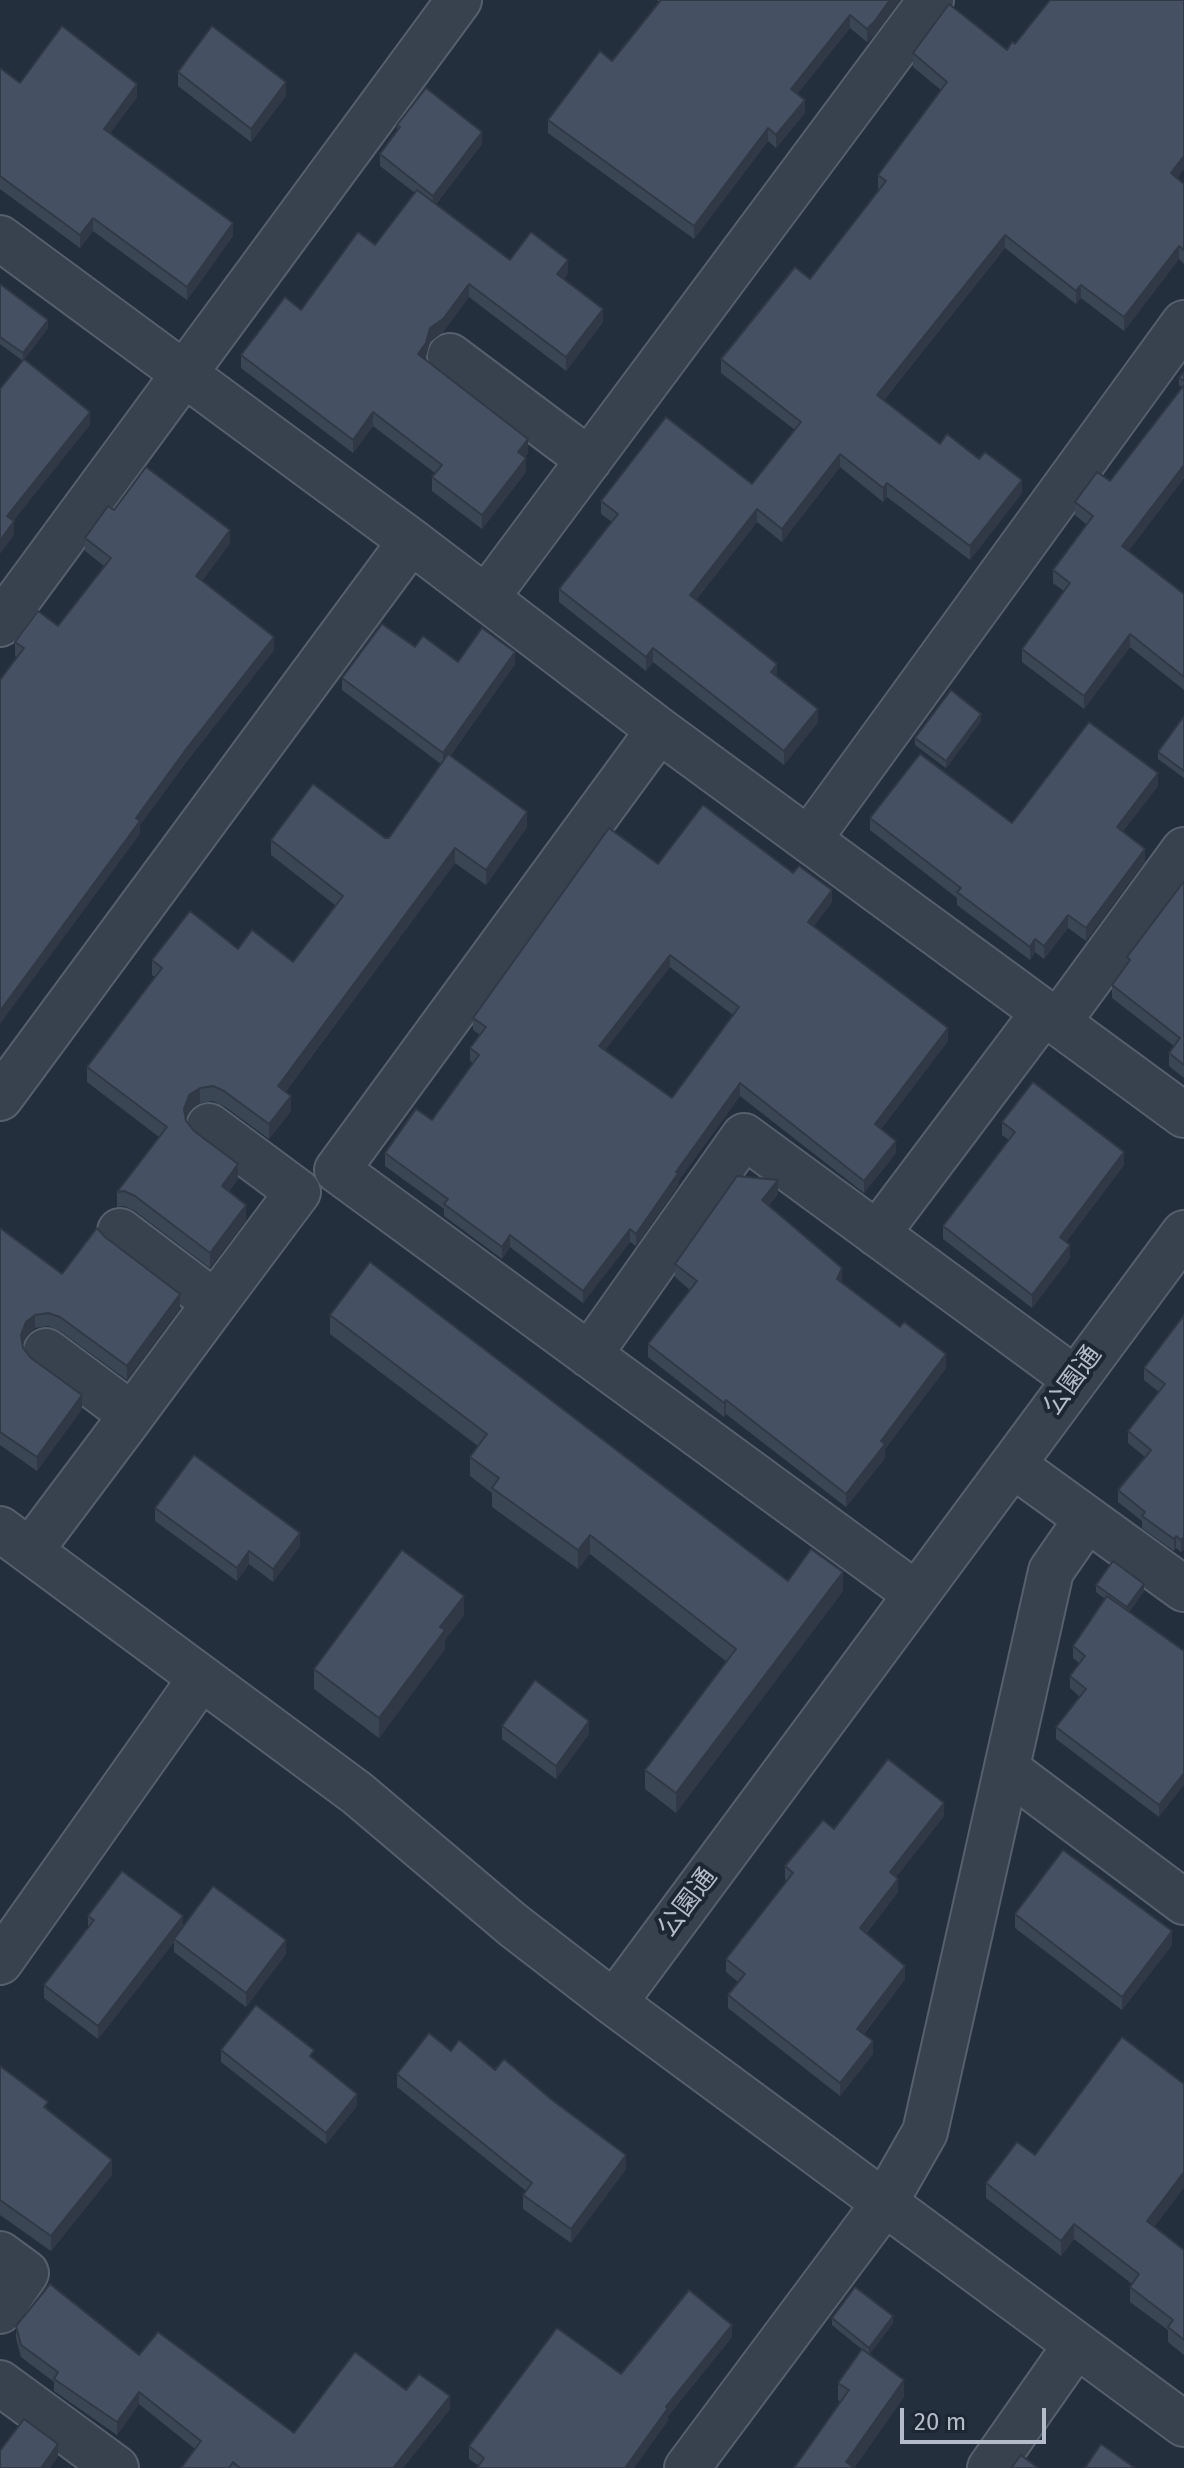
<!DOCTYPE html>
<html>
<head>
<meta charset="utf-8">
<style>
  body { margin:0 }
  #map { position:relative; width:1184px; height:2468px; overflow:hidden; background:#242f3e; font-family:"Fira Sans",sans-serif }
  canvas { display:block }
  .scale { position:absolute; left:900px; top:2408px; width:146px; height:36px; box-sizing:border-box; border:4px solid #b4bcc9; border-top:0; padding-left:10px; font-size:24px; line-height:28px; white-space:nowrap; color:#b4bcc9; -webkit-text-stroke:6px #1d2633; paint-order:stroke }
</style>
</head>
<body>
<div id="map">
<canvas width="1184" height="2468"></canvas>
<div class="scale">20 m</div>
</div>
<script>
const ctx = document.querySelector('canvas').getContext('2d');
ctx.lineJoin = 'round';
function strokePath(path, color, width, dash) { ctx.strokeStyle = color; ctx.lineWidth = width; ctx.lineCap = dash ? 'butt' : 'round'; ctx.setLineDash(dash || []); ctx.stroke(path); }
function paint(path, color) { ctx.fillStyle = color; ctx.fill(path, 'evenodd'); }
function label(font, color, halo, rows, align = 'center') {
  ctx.font = font + ' "Fira Sans","Noto Sans JP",sans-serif'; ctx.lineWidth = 8; ctx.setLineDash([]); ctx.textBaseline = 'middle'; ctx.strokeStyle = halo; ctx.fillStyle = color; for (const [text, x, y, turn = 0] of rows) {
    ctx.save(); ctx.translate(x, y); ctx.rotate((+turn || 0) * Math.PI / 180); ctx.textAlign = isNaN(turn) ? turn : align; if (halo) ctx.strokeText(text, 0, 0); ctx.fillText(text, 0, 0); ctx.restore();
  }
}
const minor = new Path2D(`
  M0 238 411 541 659 730 1184 1115
  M450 356 589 460
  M486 598 931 0
  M0 624 459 0
  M659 730 337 1170 916 1594
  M809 839 1184 323
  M1058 1022 1184 850
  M0 1098 411 541
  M209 1126 298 1192 215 1303
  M120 1231 215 1303 132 1415
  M877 1234 1044 1012
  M589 1355 744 1136 1075 1379
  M1013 1465 1184 1589
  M0 1529 357 1793 513 1925 614 2003 1184 2424
  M30 1551 132 1415 46 1351
  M1008 1770 1184 1902
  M0 1962 201 1678
  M614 2003 1184 1233
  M0 2254 26 2273 0 2311
  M0 2383 116 2468
  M687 2468 884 2204 925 2132 1051 1571 1087 1519
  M990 2468 1076 2345`);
strokePath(minor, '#565f6c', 48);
strokePath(minor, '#38414e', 44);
paint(new Path2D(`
  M657 0H900L874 35 867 42 850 28 797 94 805 113 776 148 768 141 694 239 548 133V120L612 61 659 2Z
  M1184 0V169L1177 178 1184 184V264L1179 259 1124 331 1081 298 1076 304 1005 248 884 400 940 444 1022 493 970 560 887 497 883 502 840 467 782 542 757 522 696 600 777 677 818 722 784 765 653 662 646 671 559 602V589L612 522 601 514V501L752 484 795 430 721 373V359L810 279 879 190 878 188V175L941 90 913 67V53L1007 50 1015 44Z
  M0 68 20 83 137 97 110 133 233 236 187 300 93 231 80 248 0 189Z
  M178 72 286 96 251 142 178 86Z
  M397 125 482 144 436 204 510 260 568 273 564 279 603 322 566 371 469 297 443 332 430 342 424 359 528 453 525 457 526 472 482 529 432 491V477L435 473 373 426 353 453 241 368V355L301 310 375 245 415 193 380 166V154L397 132Z
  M0 284 48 328 23 361 0 344Z
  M1184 372V478L1128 551 1184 594V690L1130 647 1084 709 1022 662V649L1064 591 1053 583V570L1087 525 1075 515V502L1110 481 1182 387 1179 385V378Z
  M114 510 230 543 202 581 274 650 187 761 140 825V834L15 655V642L58 626 104 566 85 551V538Z
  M415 647 458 662 515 664 450 756 527 827 486 885 455 863 286 1091 291 1111 269 1139 224 1106 213 1101 200 1103 189 1111 186 1119V1121L238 1179 229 1191 246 1220 210 1268 135 1211 124 1206 117 1207V1192L159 1137 87 1082V1067L155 977 152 975V960L238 949 293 962 335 905 271 855V840L389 838 441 764 342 690V678Z
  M1184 716V778L1158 759V752Z
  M981 721 946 768 915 745V738Z
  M1158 786 1123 831 1145 861 1086 941 1068 928 1044 959 1035 952 1030 960 957 905V898L870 830V818L1012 823Z
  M658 864 832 902 814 926 948 1041 881 1129 896 1153 864 1193 740 1096 679 1180V1184L636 1246 630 1242 583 1303 510 1247 502 1259 444 1216V1209L385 1166V1153L432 1120 473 1063 470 1061V1048L480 1035 473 1030V1018ZM670 967 733 1015 672 1098 605 1050Z
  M1184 881V1078L1169 1066V1053L1174 1046 1112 998V985L1127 965V957Z
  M1002 1122 1124 1165 1066 1242 1070 1258 1032 1308 943 1239V1226L1009 1140 1002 1135Z
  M778 1194 769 1205 841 1282 946 1368 885 1449V1458L846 1507 726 1414 724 1417 648 1357V1344L690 1290 675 1277V1264Z
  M0 1228 62 1274 105 1237 180 1308 127 1380 60 1331 48 1326 35 1328 26 1336 23 1345V1348L31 1358 82 1409 37 1471 0 1445Z
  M330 1315 788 1581 843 1591 676 1813 645 1789V1770L727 1662 590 1554 578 1569 492 1507V1493L470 1476V1457L478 1446 330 1334Z
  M1184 1315V1549L1181 1552 1176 1548 1174 1551 1142 1528V1521L1118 1502V1490L1145 1457 1128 1443V1431L1159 1392 1144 1380V1368Z
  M155 1508 300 1546 273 1582 249 1564 237 1581 155 1521Z
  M1096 1585 1144 1591 1129 1612 1184 1651 1159 1817 1056 1739V1727L1080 1697 1070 1688V1676L1079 1663 1073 1658V1646L1105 1599 1096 1592Z
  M464 1615 445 1640V1649L379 1738 314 1689V1669Z
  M502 1726 589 1734 556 1779 502 1739Z
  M944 1816 896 1877 898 1892 866 1934 905 1979 864 2034 873 2054 840 2096 728 2008V1995L738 1982 726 1972V1959L787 1881 785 1879V1866L834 1829Z
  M1015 1914 1172 1945 1122 2010 1015 1928Z
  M88 1916 183 1927 286 1954 246 2007 174 1952V1942L98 2039 44 1998V1985L88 1927Z
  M221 2050 314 2060 357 2106 326 2144 221 2062Z
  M451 2051 495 2070 626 2169 571 2243 523 2209V2195L526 2191 397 2087V2074Z
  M0 2066 48 2109 112 2175 51 2251 0 2215Z
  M1184 2084V2187L1154 2227 1184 2250V2355L1168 2342V2330L1130 2302V2287L1132 2284 1074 2239 1061 2256 986 2198V2183L1035 2155Z
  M832 2318 893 2323 869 2355 832 2325Z
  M16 2326 139 2355 294 2433 406 2390 450 2409 403 2468H181L195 2449 139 2404 117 2435 54 2391V2382L21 2357 16 2338Z
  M732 2337 668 2416V2421L479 2466 469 2459V2446L621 2374Z
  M838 2383 904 2397 854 2468 841 2402 838 2400Z`), '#3b4654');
paint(new Path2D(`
  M890 0H900L874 35 867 42V29Z
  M850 15V28L791 102V89Z
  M286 82V96L251 142V129Z
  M137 84V97L104 142V129Z
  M805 100V113L776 148V135Z
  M768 128V141L694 239V226Z
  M482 132V144L433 207V196Z
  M1184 156V169L1171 186V173Z
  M93 218V231L80 248V235Z
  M233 223V236L187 300V287Z
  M1005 235V248L877 408V395Z
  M1179 246V259L1124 331V317Z
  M568 260V273L557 288V274Z
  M469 284V297L443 332 430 342 426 357 418 368V354L430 328Z
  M1081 285V298L1076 304V291Z
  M603 309V322L566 371V357Z
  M48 320V328L23 361V353Z
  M90 412V425L7 529V516Z
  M373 412V426L353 453V440Z
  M528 439V453L518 466V452Z
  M840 454V467L782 542V529Z
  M526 458V472L482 529V515Z
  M1184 465V478L1122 560V546Z
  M1022 480V493L970 560V546Z
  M887 483V497L883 502V488Z
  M757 509V522L690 608V595Z
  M14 521V535L0 554V541Z
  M230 530V543L196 589V576Z
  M1130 634V647L1084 709V696Z
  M274 637V650L187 761 140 825V834L0 1024V1011L136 818 187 748Z
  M653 648V662L646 671V657Z
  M515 652V664L443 765V753Z
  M777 664V677L771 672Z
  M818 709V722L784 765V751Z
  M981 714V721L946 768V761Z
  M1158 773V786L1117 839V827Z
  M527 812V827L486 885V870Z
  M455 848V863L278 1101V1086Z
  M1145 849V861L1086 941V928Z
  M832 890V902L808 934V922Z
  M1068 915V928L1044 959V946Z
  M1035 939V952L1030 960V947Z
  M670 955V967L599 1058V1046Z
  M948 1028V1041L875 1137V1124Z
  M740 1083V1096L679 1180V1184L636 1246V1234L676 1172Z
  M200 1088V1103L189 1111 184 1124V1109L189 1095Z
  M291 1096V1111L269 1139V1124Z
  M896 1141V1153L864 1193V1181Z
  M1124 1152V1165L1060 1250V1237Z
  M238 1164V1179L222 1201V1186Z
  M778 1180V1194L762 1214V1200Z
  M246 1205V1220L210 1268V1253Z
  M630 1229V1242L583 1303V1291Z
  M510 1235V1247L502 1259V1247Z
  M1070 1245V1258L1032 1308V1295Z
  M842 1268V1281L837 1293V1279Z
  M180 1294V1308L127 1380V1366Z
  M35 1315V1328L26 1336 21 1349V1335L26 1322Z
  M946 1354V1368L885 1449V1458L846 1507V1494L881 1441Z
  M82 1395V1409L37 1471V1457Z
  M726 1400V1414L724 1417V1403Z
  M300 1533V1546L273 1582V1569Z
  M590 1535V1554L578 1569V1550Z
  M1176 1536V1548L1174 1551V1539Z
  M1184 1537V1549L1181 1552V1540Z
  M249 1551V1564L237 1581V1568Z
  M843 1572V1591L676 1813V1793Z
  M1144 1584V1591L1127 1614V1607Z
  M464 1596V1615L445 1640V1649L379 1738V1718L440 1627Z
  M589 1721V1734L556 1779V1766Z
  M1184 1773V1785L1159 1817V1805Z
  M944 1803V1816L890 1885V1872Z
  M898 1879V1892L860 1941V1928Z
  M183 1916V1930L174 1939V1942L98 2039V2026Z
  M1172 1931V1945L1122 2010V1997Z
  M286 1940V1954L246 2007V1993Z
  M905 1966V1979L857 2042V2029Z
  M873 2041V2054L840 2096V2083Z
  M357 2094V2106L326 2144V2133Z
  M626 2155V2169L571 2243V2229Z
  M112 2160V2175L51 2251V2236Z
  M1184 2172V2187L1147 2236V2221Z
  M1074 2224V2239L1061 2256V2241Z
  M893 2316V2323L869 2355V2348Z
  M732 2325V2337L668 2416V2421L634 2468H625L666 2407Z
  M904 2380V2397L854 2468 846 2462Z
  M139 2392V2404L117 2435V2422Z
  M450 2396V2409L403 2468H393Z
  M58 2444V2457L50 2468H41Z`), '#303945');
const building = new Path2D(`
  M661 0H890L874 22 867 29 850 15 791 89 805 100 776 135 768 128 694 226 548 120 600 51 612 61Z
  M1050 0H1184V156L1171 173 1184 184V250L1179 246 1124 317 1081 285 1076 291 1005 235 877 395 940 444 947 434 979 459 985 452 1022 480 970 546 887 483 883 488 840 454 782 529 757 509 690 595 777 664 771 672 818 709 784 751 653 648 646 657 559 589 618 514 601 501 666 417 752 484 801 422 721 359 795 267 810 279 886 181 878 175 947 82 913 53 949 4 1007 50 1012 42 1015 44Z
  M62 26 137 84 104 129 233 223 187 287 93 218 80 235 0 176V68L20 83Z
  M212 26 286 82 251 129 178 72Z
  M426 88 482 132 433 196 380 154 400 127 397 125Z
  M417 190 510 260 531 232 568 260 557 274 603 309 566 357 469 284 443 319 430 328 426 343 418 354 528 439 518 452 526 458 482 515 432 477 442 465 373 412 353 440 241 355 285 297 301 310 358 232 375 245Z
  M0 284 48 320 23 353 0 337Z
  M24 359 90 412 7 516 14 521 0 541V389Z
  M1184 372V381L1179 378Z
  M1184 385V465L1122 546 1184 594V677L1130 634 1084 696 1022 649 1070 583 1053 570 1093 516 1075 502 1097 472 1110 481Z
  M146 467 230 530 196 576 274 637 187 748 136 818 140 821 0 1011V680L24 648 15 642 38 611 58 626 111 558 85 538 108 506 114 510Z
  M382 624 415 647 423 636 458 662 482 628 515 652 443 753 342 678Z
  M951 690 981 714 946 761 915 738Z
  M1184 716V771L1158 752Z
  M1089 722 1158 773 1117 827 1145 849 1086 928 1068 915 1044 946 1035 939 1030 947 957 892 961 888 870 818 920 754 1012 823Z
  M448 754 527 812 486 870 455 848 278 1086 291 1096 269 1124 224 1091 213 1086 200 1088 189 1095 184 1109 186 1121 194 1131 238 1164 222 1186 246 1205 210 1253 135 1196 124 1191 117 1192 167 1127 87 1067 162 968 152 960 190 911 238 949 252 930 293 962 343 896 271 840 313 784 385 838H389Z
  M703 805 793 873 799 866 832 890 808 922 948 1028 875 1124 896 1141 864 1181 740 1083 676 1172H679L636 1234 630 1229 583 1291 510 1235 502 1247 444 1204 448 1199 385 1153 416 1109 432 1120 479 1055 470 1048 486 1027 473 1018 609 828 658 864ZM670 955 739 1007 672 1098 599 1046Z
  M1184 881V1065L1169 1053 1180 1038 1112 985 1130 960 1127 957Z
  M1033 1082 1124 1152 1060 1237 1070 1245 1032 1295 943 1226 1015 1132 1002 1122Z
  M737 1176 778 1180 762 1200 842 1268 837 1279 900 1327 904 1322 946 1354 881 1441 885 1444 846 1494 726 1400 724 1403 648 1344 697 1281 675 1264Z
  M0 1228 62 1274 97 1228 105 1237 180 1294 127 1366 60 1317 48 1313 35 1315 26 1322 21 1335 23 1348 31 1358 82 1395 37 1457 0 1432Z
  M370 1262 788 1581 811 1549 843 1572 676 1793 645 1770 736 1649 590 1535 578 1550 492 1488 499 1478 470 1457 487 1434 330 1315Z
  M1184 1315V1537L1181 1540 1176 1536 1174 1539 1142 1516 1145 1512 1118 1490 1151 1450 1128 1431 1165 1384 1144 1368Z
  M194 1455 300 1533 273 1569 249 1551 237 1568 155 1508Z
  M402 1550 464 1596 440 1627 445 1630 379 1718 314 1669Z
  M1113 1561 1144 1584 1127 1607 1096 1585Z
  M1107 1596 1184 1651V1773L1159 1805 1056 1727 1086 1689 1070 1676 1085 1656 1073 1646Z
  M535 1680 589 1721 556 1766 502 1726Z
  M888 1759 944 1803 890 1872 898 1879 860 1928 905 1966 857 2029 873 2041 840 2083 728 1995 745 1974 726 1959 793 1873 785 1866 823 1820 834 1829Z
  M1063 1850 1172 1931 1122 1997 1015 1914Z
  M122 1871 183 1916 98 2026 44 1985 94 1920 88 1916Z
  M213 1886 286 1940 246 1993 174 1939Z
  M256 2005 314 2050 310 2056 357 2094 326 2133 221 2050Z
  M429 2033 451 2051 459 2040 495 2070 504 2059 552 2100 626 2155 571 2229 523 2195 532 2183 397 2074Z
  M1122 2037 1184 2084V2172L1147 2221 1184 2250V2340L1168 2327 1173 2320 1130 2287 1139 2274 1074 2224 1061 2241 986 2183 1017 2142 1035 2155Z
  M0 2066 48 2102 44 2107 112 2160 51 2236 0 2200Z
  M50 2284 139 2355 158 2332 294 2433 355 2352 406 2390 419 2374 450 2396 393 2468H240L233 2462 229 2468H181L201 2441 139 2392 117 2422 54 2379 58 2372 21 2345 16 2326Z
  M855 2287 893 2316 869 2348 832 2318Z
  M689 2290 732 2325 666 2407 668 2408 625 2468H477L484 2458 469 2446 557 2328 621 2374Z
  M862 2349 904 2380 846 2462 855 2468H794L849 2390 838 2383Z
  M24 2419 58 2444 41 2468H0V2451Z
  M1101 2444 1135 2468H1085Z
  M1021 2455 1038 2468H1011Z`);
paint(building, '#455162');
strokePath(building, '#303945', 2);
label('26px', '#b4bcc9', '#1d2633', [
  ["公園通",1073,1381,-54],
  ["公園通",688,1903,-53]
]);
</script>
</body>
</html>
